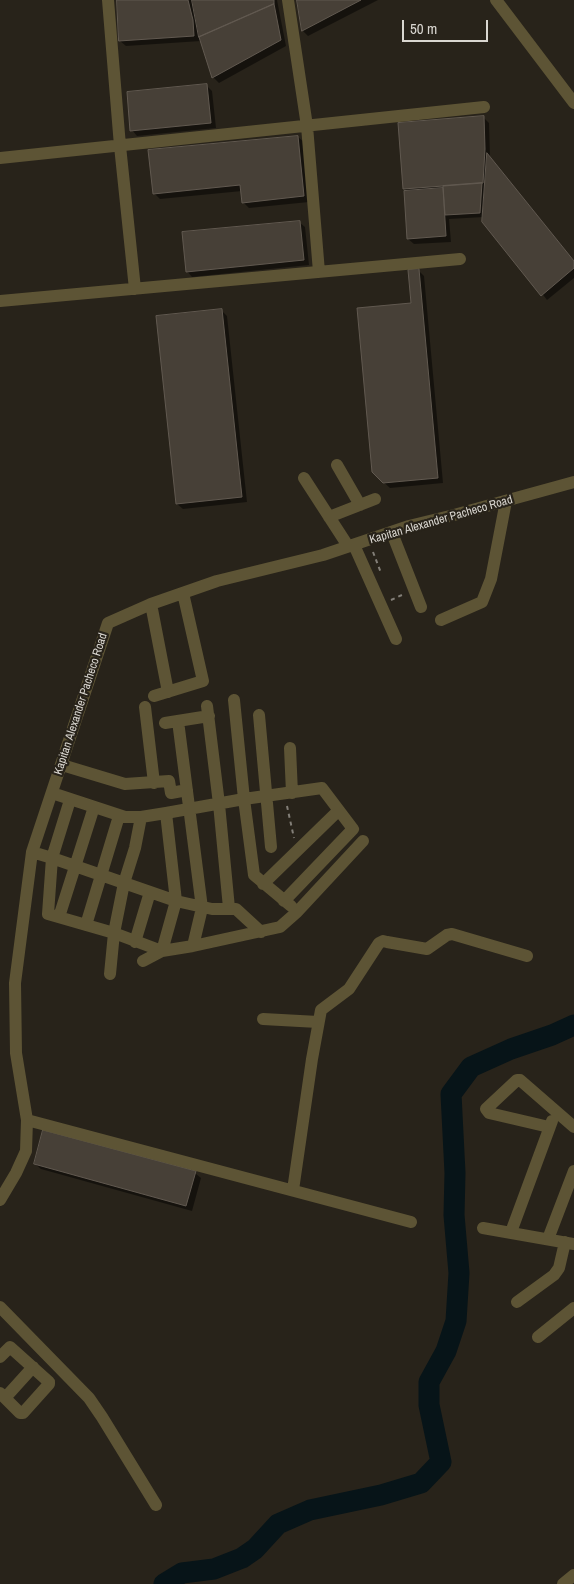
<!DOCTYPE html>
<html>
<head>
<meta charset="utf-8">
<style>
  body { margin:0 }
  #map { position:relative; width:574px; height:1584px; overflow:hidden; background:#28231a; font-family:"Archivo Narrow",sans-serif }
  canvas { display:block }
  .scale { position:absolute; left:402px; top:20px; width:86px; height:22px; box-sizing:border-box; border:2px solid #dad7d1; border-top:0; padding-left:6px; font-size:15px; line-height:18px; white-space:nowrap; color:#dad7d1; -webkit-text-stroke:4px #28231a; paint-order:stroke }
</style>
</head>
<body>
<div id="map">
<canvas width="574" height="1584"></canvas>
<div class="scale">50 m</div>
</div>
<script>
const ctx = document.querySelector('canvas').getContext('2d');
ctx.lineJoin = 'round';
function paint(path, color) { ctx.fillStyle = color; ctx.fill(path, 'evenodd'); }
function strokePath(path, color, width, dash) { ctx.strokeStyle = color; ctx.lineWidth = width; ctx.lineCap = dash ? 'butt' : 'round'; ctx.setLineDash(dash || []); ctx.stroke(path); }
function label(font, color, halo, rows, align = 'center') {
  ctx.font = font + ' "Archivo Narrow",sans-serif'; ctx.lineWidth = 4.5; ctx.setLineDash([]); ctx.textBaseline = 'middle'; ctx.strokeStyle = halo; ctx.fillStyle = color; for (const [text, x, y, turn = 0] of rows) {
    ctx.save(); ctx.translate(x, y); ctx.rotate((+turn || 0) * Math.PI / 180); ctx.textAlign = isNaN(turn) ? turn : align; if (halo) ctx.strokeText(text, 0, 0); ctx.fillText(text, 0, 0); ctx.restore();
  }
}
paint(new Path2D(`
  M118 0H277L286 46 219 83 213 77 201 41 126 46 120 41Z
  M298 0H378L308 36 303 31Z
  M206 85 212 91 216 128 137 136 132 130Z
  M484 118 489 123 490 157 574 261V278L547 300 484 217 449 219 451 242 414 244 408 239V192L404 188Z
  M298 137 304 142 309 202 249 208 243 202 242 191 160 199 154 193Z
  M299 222 305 227 309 265 192 277 187 271Z
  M419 271 424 276 443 483 390 488 379 478Z
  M221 310 227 316 247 502 183 509 177 504Z
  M35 1164 195 1173 201 1178 192 1211 41 1169Z`), '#0007');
strokePath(new Path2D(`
  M164 1584 182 1573 214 1569 242 1558 255 1549 278 1524 310 1510 381 1495 421 1483 441 1462 429 1405V1382L446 1351 456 1321 459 1273 454 1215 455 1173 451 1094 471 1067 511 1049 552 1035 574 1025`), '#071418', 21);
const building = new Path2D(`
  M117 0H188L193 20 194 36 119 41Z
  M192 0H274V4L199 37Z
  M297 0H361L302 31Z
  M274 4 281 40 212 78 199 37Z
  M207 84 211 123 130 131 127 92Z
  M484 116 485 149 483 183 403 189 398 123Z
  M298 136 304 196 242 203 240 185 153 194 148 150Z
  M487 153 574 261V268L541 296 482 222Z
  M482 183 480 213 445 215 443 186Z
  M443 188 446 236 407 239 404 191Z
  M300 221 304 260 186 272 182 232Z
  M419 269 438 478 383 483 372 472 357 308 411 303 408 270Z
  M222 309 242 497 176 504 156 316Z
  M43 1130 196 1171 186 1206 34 1164Z`);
paint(building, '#474037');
strokePath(building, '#615950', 1);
strokePath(new Path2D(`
  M373 552 381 573
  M391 600 402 595
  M287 806 294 838`), '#837f78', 2, [4, 4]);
strokePath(new Path2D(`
  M108 0 120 146 135 289
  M288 0 307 126 319 272
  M496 0 574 103
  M0 158 484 107
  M0 301 460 259
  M337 465 360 505
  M304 478 348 546
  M329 517 375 499
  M392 533 421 607
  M354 545 396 639
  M151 604 168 692
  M441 620 482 602 491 579 506 501
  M154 696 203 681 183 593
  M234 700 244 799 254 875 291 906
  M207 706 219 804 229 908
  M145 707 154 783
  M259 715 271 847
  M178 721 202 908 193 946
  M165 723 209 716
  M290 748 292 793
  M62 765 125 784 169 781 171 793 187 790
  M52 793 125 817H141L166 813 244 799 322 788 353 829 284 901
  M70 800 52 858 48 914 114 933 162 951
  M32 852 52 858 176 901 212 909H236L261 932
  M263 884 338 811
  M59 917 94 807
  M86 925 119 816
  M135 942 150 892
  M162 951 176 901 166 813
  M143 961 162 951 193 946 280 927 297 912 363 841
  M110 974 114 933 124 883 135 848 141 817
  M263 1019 318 1022
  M27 1120 411 1222
  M549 1127 489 1113 486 1109 517 1080H520L574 1127
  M293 1190 312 1059 321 1010 349 989 379 943 383 941 387 942 427 949 447 935 452 934 527 956
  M0 1200 16 1173 26 1151 27 1120 16 1053 15 983 32 852 108 623 151 604 217 581 323 555 409 526 454 515 574 482
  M483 1228 574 1244
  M511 1232 552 1121
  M548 1239 574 1171
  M517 1302 554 1275 559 1268 565 1242
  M0 1307 89 1398 102 1417 156 1505
  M538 1337 574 1308
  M0 1357 10 1347 49 1382V1384L23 1413H20L0 1393
  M5 1398 33 1367
  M563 1584 574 1575`), '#5d5435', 12);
label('12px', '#dad7d1', '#28231a', [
  ["Kapitan Alexander Pacheco Road",441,520,-16],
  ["Kapitan Alexander Pacheco Road",81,704,-72]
]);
</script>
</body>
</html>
